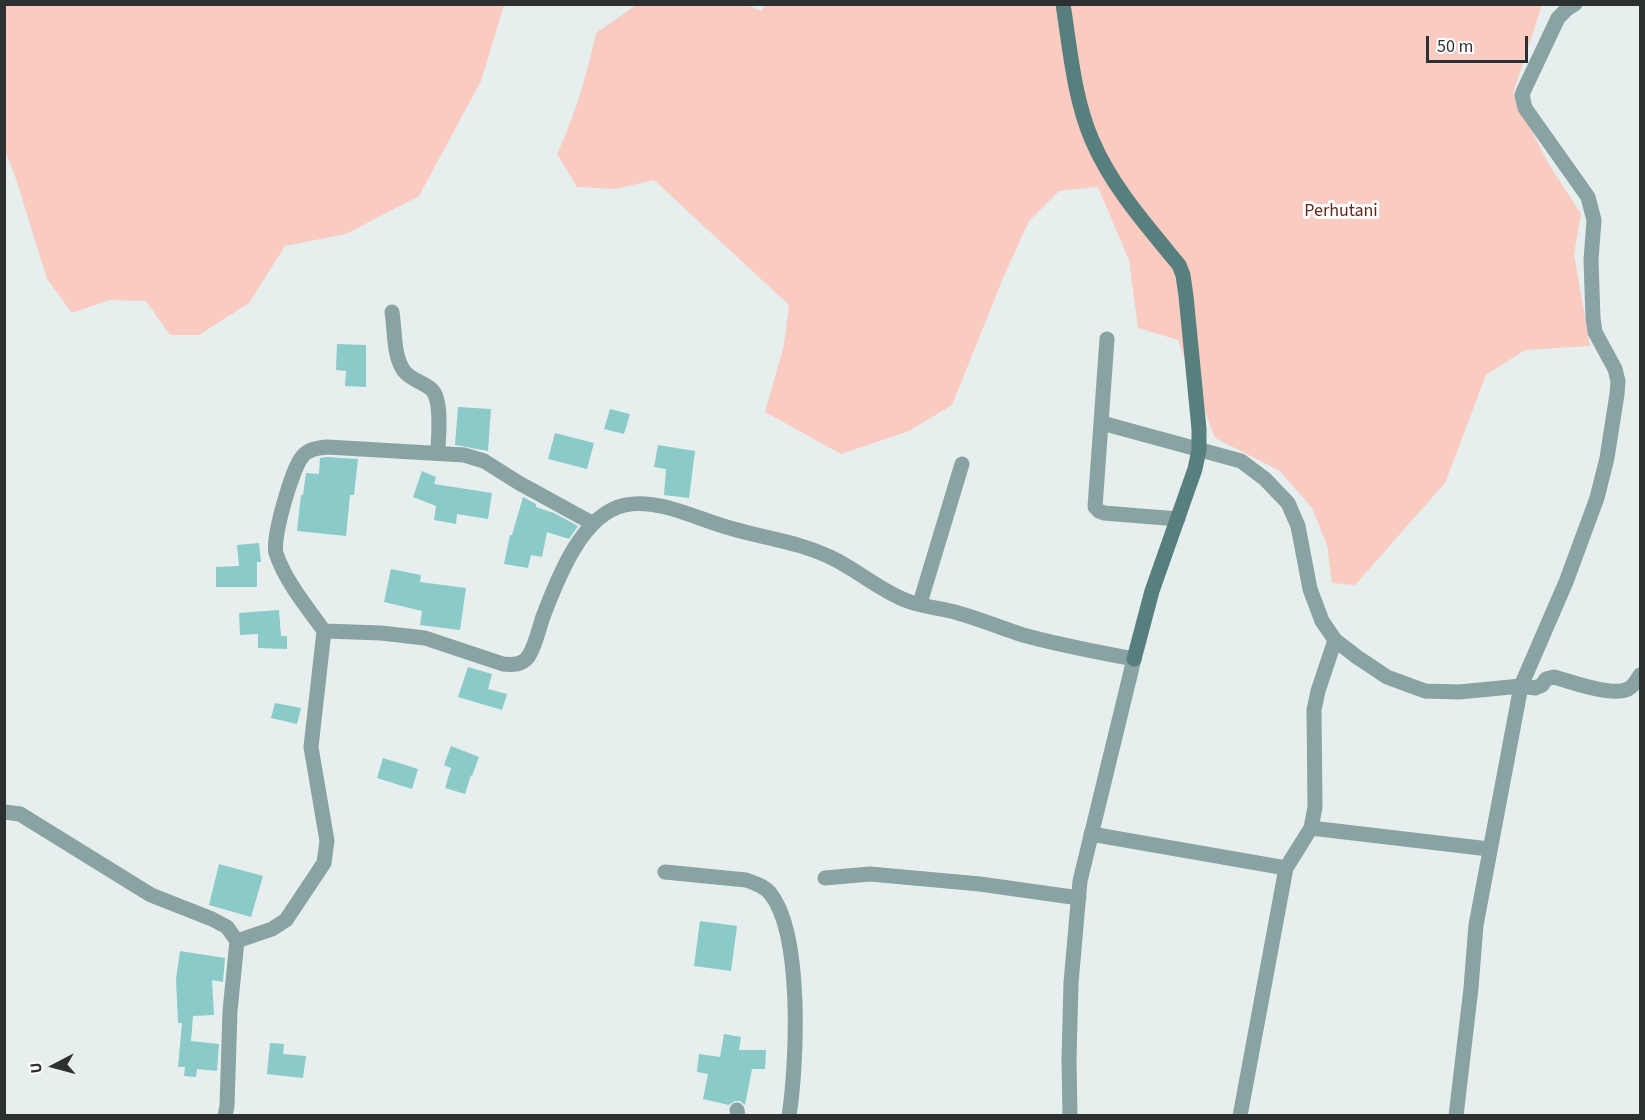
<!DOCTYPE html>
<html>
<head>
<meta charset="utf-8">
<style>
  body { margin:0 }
  #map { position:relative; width:1645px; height:1120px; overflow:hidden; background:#e6efee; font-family:"Source Sans 3",sans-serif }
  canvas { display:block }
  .frame { position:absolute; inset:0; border:6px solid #2d3030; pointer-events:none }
  .north { position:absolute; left:24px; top:1036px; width:60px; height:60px; -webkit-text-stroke:4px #fff; paint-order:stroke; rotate:264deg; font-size:16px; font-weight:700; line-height:24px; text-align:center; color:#2d3030 }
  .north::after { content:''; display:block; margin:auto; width:21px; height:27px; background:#2d3030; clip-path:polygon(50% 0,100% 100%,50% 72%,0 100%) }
  .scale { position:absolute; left:1426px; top:36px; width:102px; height:27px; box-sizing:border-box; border:3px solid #2d3030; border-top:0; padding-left:8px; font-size:18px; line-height:21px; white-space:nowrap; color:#2d3030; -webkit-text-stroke:4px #fff; paint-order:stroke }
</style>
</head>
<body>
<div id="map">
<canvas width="1645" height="1120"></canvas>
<div class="frame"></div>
<div class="north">U</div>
<div class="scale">50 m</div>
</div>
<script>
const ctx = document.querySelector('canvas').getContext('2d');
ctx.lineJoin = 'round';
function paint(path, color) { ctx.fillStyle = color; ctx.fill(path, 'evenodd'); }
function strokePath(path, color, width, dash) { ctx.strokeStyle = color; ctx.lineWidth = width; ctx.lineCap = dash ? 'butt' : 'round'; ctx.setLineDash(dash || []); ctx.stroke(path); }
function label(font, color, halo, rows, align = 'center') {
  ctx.font = font + ' "Source Sans 3",sans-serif'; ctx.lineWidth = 6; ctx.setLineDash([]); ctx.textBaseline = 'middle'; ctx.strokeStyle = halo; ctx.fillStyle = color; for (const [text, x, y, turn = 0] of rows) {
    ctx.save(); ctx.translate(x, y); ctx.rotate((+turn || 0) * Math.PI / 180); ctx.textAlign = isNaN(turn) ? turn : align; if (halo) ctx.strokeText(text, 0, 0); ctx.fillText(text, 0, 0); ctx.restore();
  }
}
paint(new Path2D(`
  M766 4 1542 5 1513 93 1547 161 1581 214 1574 254 1590 346 1525 350 1486 375 1445 483 1355 585 1332 583 1327 545 1312 508 1280 471 1215 438 1178 340 1138 328 1129 260 1098 187 1059 191 1029 221 1003 278 952 405 909 431 841 454 765 412 784 345 789 305 654 180 615 189 577 187 557 154C576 113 586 77 596 33L636 5H748L761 11Z
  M4 5 5 4 504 5 481 81 419 196 346 234 285 246 249 303 199 335H170L146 301 109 300 72 313 47 279 16 179 5 151Z`), '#f9cbc1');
paint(new Path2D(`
  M337 344 366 345V387L345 386 346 371 336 370Z
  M458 407 491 409 488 451 455 445Z
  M610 409 630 414 624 434 604 429Z
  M555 433 594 443 587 469 548 459Z
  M658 445 695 451 689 498 664 495 666 469 654 467Z
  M327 457 358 459 354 495H350L346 536 297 531 301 495H303L306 473 319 474 320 458Z
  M422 471 436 477 434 484 492 493 488 519 457 514 456 524 434 520 436 506 413 497Z
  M523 497 536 504V507L554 513 578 526 569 539 547 532 542 557 531 555 528 568 504 564 510 535H512Z
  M259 543 261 562H257V587H216V567L239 566 237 545Z
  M391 569 421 575 420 582 466 588 460 630 420 625 422 611 384 602Z
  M279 610 281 636H287V649L258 648V634L240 635 239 613Z
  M468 667 492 674 488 689 507 694 502 710 458 697Z
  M275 703 301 708 297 724 271 718Z
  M451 746 479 757 472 776 471 775 465 794 445 788 451 768 444 765Z
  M383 758 418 769 412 789 377 778Z
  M219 864 263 876 251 917 209 905Z
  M700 921 737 926 731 971 694 966Z
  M180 951 225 958 223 982 212 980 214 1015 193 1016 191 1041 219 1044 217 1071 197 1069 196 1077 184 1076 185 1067H178L182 1023H178L176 979Z
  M724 1034 741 1037 739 1050H766L765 1069H752L745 1105 740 1101H735L729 1105 703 1099 708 1074 697 1072 699 1054 720 1057Z
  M270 1043 284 1044 283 1054 306 1056 303 1078 267 1074Z`), '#8acac8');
strokePath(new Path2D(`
  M392 312C395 330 393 356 404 371 411 380 423 382 431 389 443 399 438 437 438 452
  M1107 339 1095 507 1099 511 1104 513 1178 519
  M1102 423 1241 461 1265 479 1288 503 1298 526 1310 589 1322 621 1335 640 1357 657 1387 677 1425 691 1459 692 1521 686 1535 688 1542 685 1546 679 1554 677C1572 682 1612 697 1628 689 1634 686 1637 680 1640 675
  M920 603 962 464
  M324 631C307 607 285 581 276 553 272 538 292 469 302 457 308 449 318 448 327 447L464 455 484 461 519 483 592 523
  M4 812 20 814 151 895 212 919 227 927 237 941 230 1011 227 1106 225 1116
  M1311 828 1489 849
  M1091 834 1286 868 1240 1116
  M1286 868 1311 828 1315 807 1314 710 1318 691 1335 640
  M665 872 746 880C755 883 764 886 770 893 803 934 797 1064 789 1116
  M825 878 870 874 980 884 1079 898
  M237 941 272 929 286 920 324 863 327 841 311 747 324 631 381 633 425 638 503 664C513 665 522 665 528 657 536 645 539 627 544 614 558 578 582 514 625 505 659 498 697 519 730 528 763 538 799 542 830 557 856 569 878 589 905 600 921 607 941 608 958 613 980 619 1001 628 1023 635 1059 645 1097 652 1134 659L1080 881 1071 983 1069 1059 1070 1116
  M737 1110 738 1116
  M1456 1116 1471 988 1476 925 1521 686 1566 582 1597 498 1607 458 1617 394 1618 381 1615 369 1595 332 1593 318 1591 260 1594 220 1588 197 1525 108 1522 95 1524 90 1558 18 1567 9 1575 4`), '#89a3a2', 15);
strokePath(new Path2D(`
  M1063 4C1070 49 1074 98 1092 140 1112 187 1147 226 1179 265L1183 275 1186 296 1199 429V450L1195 469 1152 591 1134 659`), '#577f7e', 15);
label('18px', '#67271c', '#fff', [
  ["Perhutani",1341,212]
]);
</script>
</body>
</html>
